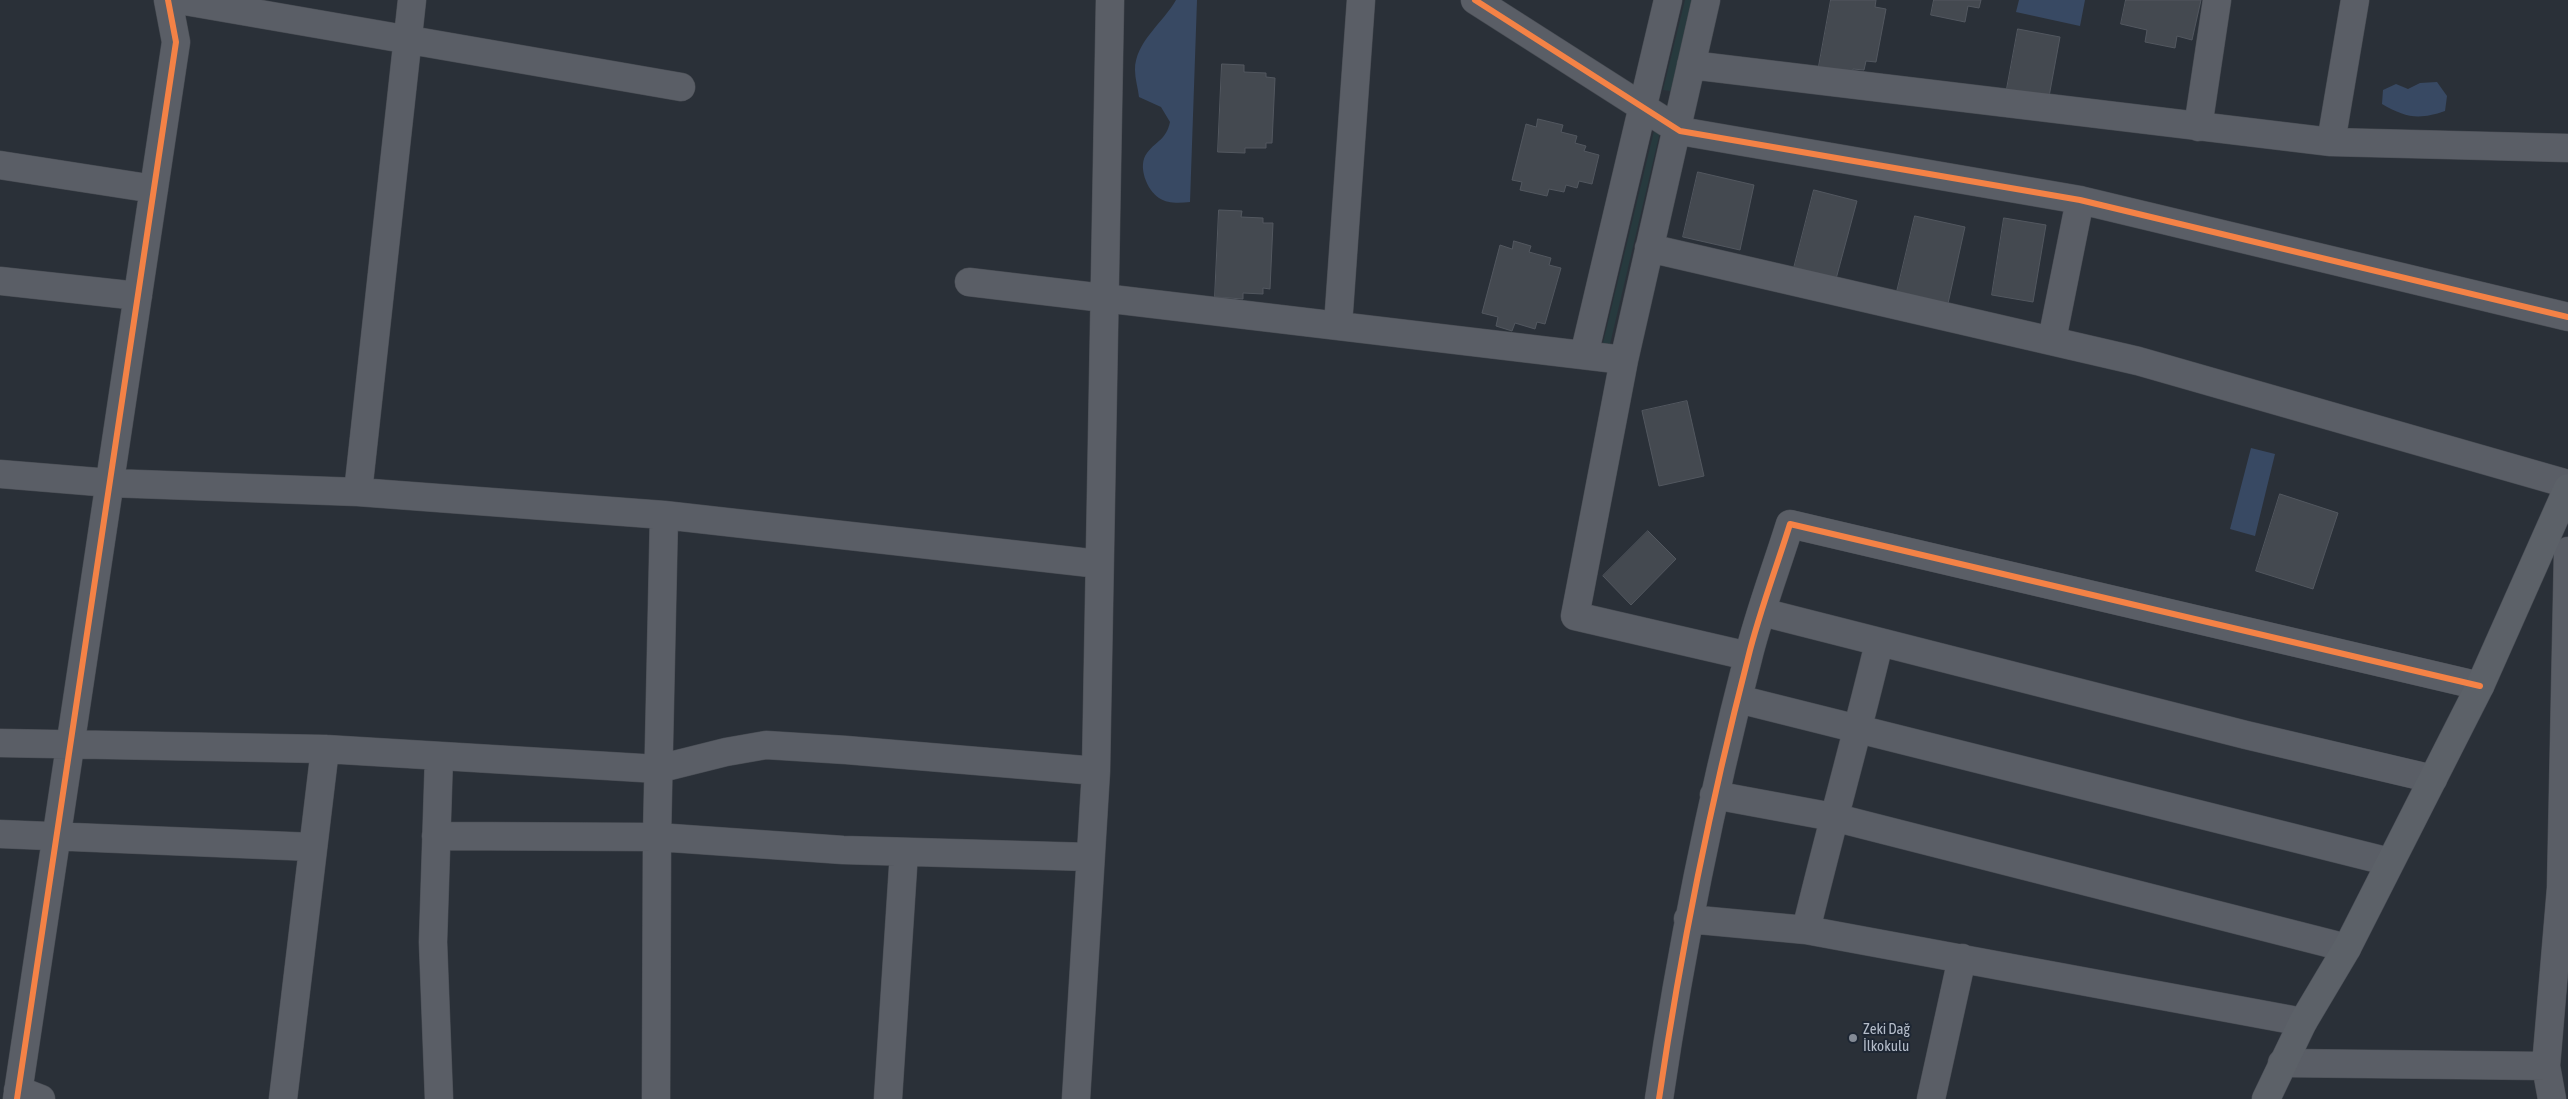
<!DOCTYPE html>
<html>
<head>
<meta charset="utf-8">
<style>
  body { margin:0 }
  canvas { display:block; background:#2a3038 }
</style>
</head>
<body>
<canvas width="2568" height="1099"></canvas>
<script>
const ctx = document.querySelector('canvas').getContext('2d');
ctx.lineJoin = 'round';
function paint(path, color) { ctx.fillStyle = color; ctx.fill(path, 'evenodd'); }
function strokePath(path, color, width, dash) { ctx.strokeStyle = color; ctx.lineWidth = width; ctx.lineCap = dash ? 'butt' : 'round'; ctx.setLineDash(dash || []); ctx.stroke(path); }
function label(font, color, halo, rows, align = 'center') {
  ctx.font = font + ' "Asap Condensed",sans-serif'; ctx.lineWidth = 4; ctx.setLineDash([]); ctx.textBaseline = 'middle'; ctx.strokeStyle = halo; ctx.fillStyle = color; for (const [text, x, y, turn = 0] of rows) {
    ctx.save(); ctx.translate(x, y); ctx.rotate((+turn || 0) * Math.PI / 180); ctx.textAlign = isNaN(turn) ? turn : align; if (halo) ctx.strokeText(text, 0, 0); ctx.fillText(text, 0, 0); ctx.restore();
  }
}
paint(new Path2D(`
  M1685 0H1692L1671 91 1663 90Z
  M1654 131 1660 132 1610 344 1603 343Z`), '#273a3e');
paint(new Path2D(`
  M1176 0H1197L1190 202C1180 203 1168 204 1159 198 1147 190 1137 166 1147 153 1157 140 1166 140 1170 122L1161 107 1139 97C1138 88 1135 79 1135 70 1135 42 1163 23 1176 0Z
  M2019 0H2085L2080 26 2016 12Z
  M2437 82 2447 96 2445 111C2419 120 2406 118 2382 104L2383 90 2396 84 2408 89 2420 83Z
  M2251 448 2275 454 2255 536 2230 529Z`), '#384963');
const building = new Path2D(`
  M1831 0H1876L1875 7 1886 9 1876 62 1866 61 1864 70 1853 69 1850 84 1817 77Z
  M1934 0H1981L1979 8 1968 6 1965 22 1931 15Z
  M2126 0H2201L2192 40 2177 36 2175 48 2145 42 2147 30 2121 24Z
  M2018 29 2060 37 2048 102 2006 94Z
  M1222 64 1244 65V72L1266 73V77L1275 78 1272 143H1266V148H1245V153L1218 152Z
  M1538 119 1563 125 1561 132 1577 136 1575 143 1586 146 1584 151 1599 155 1592 184 1579 181 1577 188 1566 185 1564 192 1549 189 1547 196 1520 190 1522 182 1512 180 1526 124 1536 127Z
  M1698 172 1754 185 1740 250 1683 237Z
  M1814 190 1857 201 1836 279 1794 268Z
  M1219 210 1242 211 1241 217 1263 218V223H1273L1270 289 1263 288V294L1243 293V299L1215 297Z
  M1915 216 1965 227 1947 308 1896 296Z
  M2004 218 2046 225 2033 302 1992 295Z
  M1514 241 1531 246 1529 252 1551 258 1549 265 1561 268 1545 324 1537 322 1535 329 1515 323 1512 331 1496 326 1498 317 1482 313 1500 245 1512 249Z
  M1687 401 1704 476 1659 486 1642 411Z
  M2280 494 2338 513 2313 589 2256 571Z
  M1648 531 1676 559 1631 605 1603 576Z`);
paint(building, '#444950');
strokePath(building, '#52575f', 1);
const minor = new Path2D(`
  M179 0 681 87
  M1475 0 1680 131 2080 200 2568 317
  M1706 0 1624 360 1575 616 1748 656
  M1691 65 2331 142 2568 148
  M2198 127 2217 0
  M2331 142 2355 0
  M0 165 154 189
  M1649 248 2138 361 2568 484
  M0 281 138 296
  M969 282 1624 360
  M1338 325 1361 0
  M2052 340 2080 200
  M1584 355 1668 0
  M0 474 110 483 358 492 412 0
  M358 492 664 515 1099 564
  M1762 612 2246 735 2433 779
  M1738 699 2390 862
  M0 743 325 749 658 769 726 752 766 745 846 750 1096 771
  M439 756 433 942 439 1099
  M1714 795 1833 817 2347 948
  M0 834 313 847
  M436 836 657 837 843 850 1090 857
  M1688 919 1806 930 2303 1022
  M1806 930C1829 834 1856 739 1879 643
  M2282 1063 2546 1066
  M18 1090 41 1099
  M17 1099 176 42 168 0
  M283 1099 325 749
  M656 1099 657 837 664 515
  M888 1099 904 852
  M1076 1099 1096 771 1110 0
  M1659 1099C1681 949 1710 805 1748 658 1759 613 1776 569 1790 524L2480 686
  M1931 1099 1962 958
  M2552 1099 2546 1066 2561 888 2568 551`);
const major = new Path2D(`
  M2266 1099 2303 1022 2347 948 2480 686 2568 488`);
strokePath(minor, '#484c53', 29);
strokePath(major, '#484c55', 29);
strokePath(minor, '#5a5e66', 28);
strokePath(major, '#5c6168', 28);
strokePath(new Path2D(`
  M1475 0 1680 131 2080 200 2568 317
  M17 1099 176 42 168 0
  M1659 1099C1681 949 1710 805 1748 658 1759 613 1776 569 1790 524L2480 686`), '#f48246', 6);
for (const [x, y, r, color] of [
  [1853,1038,5,"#848b96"]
]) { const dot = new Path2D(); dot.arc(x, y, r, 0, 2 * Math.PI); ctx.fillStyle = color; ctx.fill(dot); strokePath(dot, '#1d2633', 2); }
label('15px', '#b4bcc9', '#1d2633', [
  ["Zeki Dağ",1863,1029],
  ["İlkokulu",1863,1046]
], 'left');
</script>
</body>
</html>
